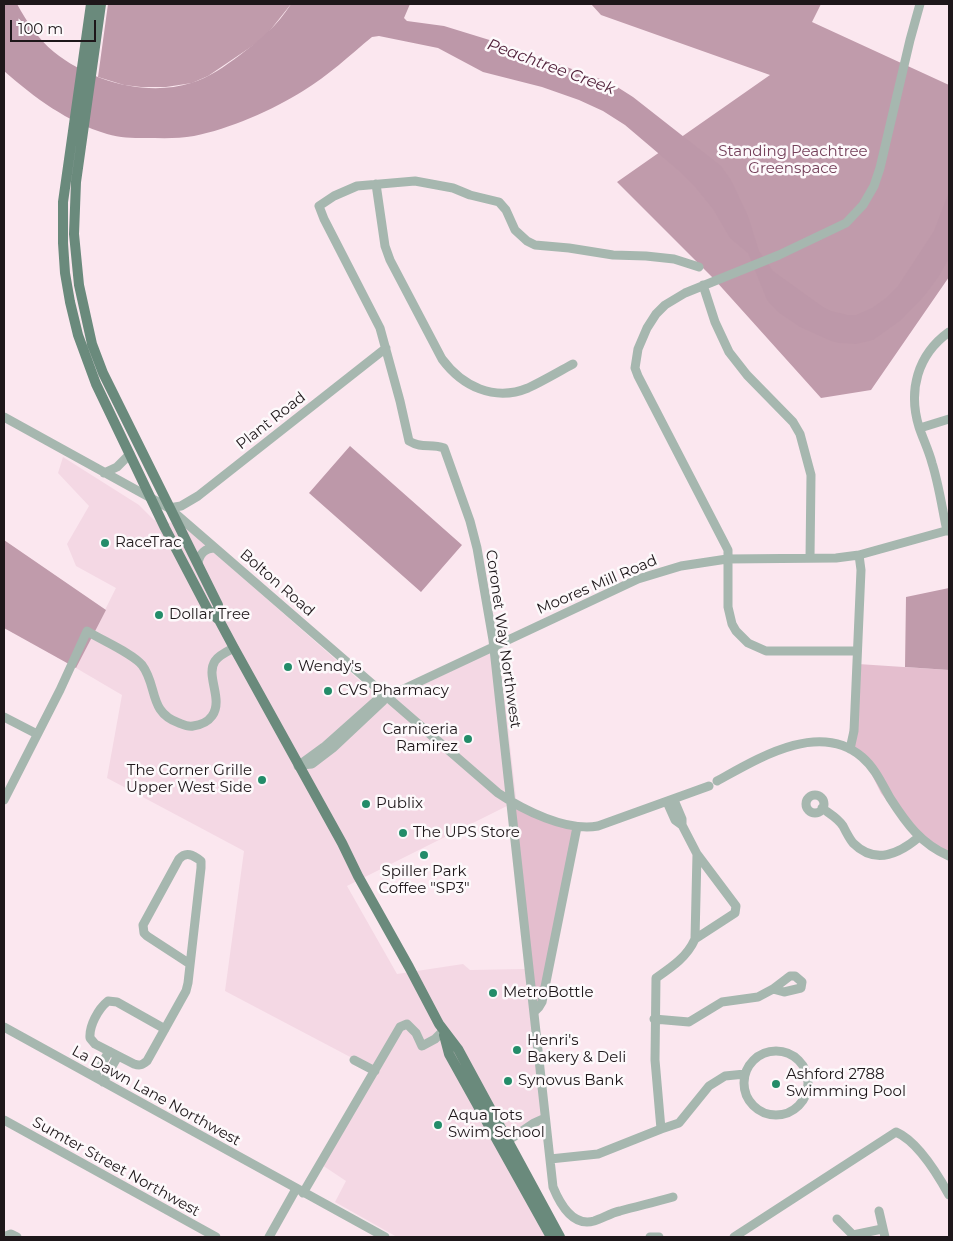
<!DOCTYPE html>
<html>
<head>
<meta charset="utf-8">
<style>
  body { margin:0 }
  #map { position:relative; width:953px; height:1241px; overflow:hidden; background:#fbe7ef; font-family:Montserrat,sans-serif }
  canvas { display:block }
  .frame { position:absolute; inset:0; border:5px solid #1e171a; pointer-events:none }
  .scale { position:absolute; left:10px; top:20px; width:86px; height:22px; box-sizing:border-box; border:2px solid #1e171a; border-top:0; padding-left:6px; font-size:15px; line-height:18px; white-space:nowrap; color:#1e171a; -webkit-text-stroke:4px #fdf9fb; paint-order:stroke }
</style>
</head>
<body>
<div id="map">
<canvas width="953" height="1241"></canvas>
<div class="frame"></div>
<div class="scale">100 m</div>
</div>
<script>
const ctx = document.querySelector('canvas').getContext('2d');
ctx.lineJoin = 'round';
function paint(path, color) { ctx.fillStyle = color; ctx.fill(path, 'evenodd'); }
function strokePath(path, color, width, dash) { ctx.strokeStyle = color; ctx.lineWidth = width; ctx.lineCap = dash ? 'butt' : 'round'; ctx.setLineDash(dash || []); ctx.stroke(path); }
function label(font, color, halo, rows, align = 'center') {
  ctx.font = font + ' Montserrat,sans-serif'; ctx.lineWidth = 5; ctx.setLineDash([]); ctx.textBaseline = 'middle'; ctx.strokeStyle = halo; ctx.fillStyle = color; for (const [text, x, y, turn = 0] of rows) {
    ctx.save(); ctx.translate(x, y); ctx.rotate((+turn || 0) * Math.PI / 180); ctx.textAlign = isNaN(turn) ? turn : align; if (halo) ctx.strokeText(text, 0, 0); ctx.fillText(text, 0, 0); ctx.restore();
  }
}
paint(new Path2D(`
  M63 457 139 505 154 520 183 525 385 703 499 648 516 798 509 805 347 886 397 974 463 964 470 970 525 969 546 1116 508 1139 564 1237H397L335 1202 346 1181 319 1163 373 1069 225 991 244 851 107 778 122 695 76 668 116 588 76 566 67 544 89 506 58 473Z`), '#f4d8e4');
paint(new Path2D(`
  M858 664 949 670V857L917 841 881 793 870 771 860 757 847 751Z
  M511 802 577 827 537 1010Z`), '#e4bece');
paint(new Path2D(`
  M108 4H291L264 38 208 76 192 83 166 87H141L124 85 98 77Z
  M591 4H821L812 22 949 85V277L871 390 821 398 714 279 617 182 770 75 601 15Z
  M4 540 106 610 76 668 4 628Z
  M949 588V750V670L905 667 906 597Z`), '#c09bab');
paint(new Path2D(`
  M4 4H17C27 22 38 39 54 52 90 81 146 97 191 83 209 78 225 66 240 55 260 40 278 25 291 4H410L404 18 407 21 444 26 496 42 600 79 611 83 633 97 721 166 731 180 748 216 759 251 773 271 823 307 831 311 848 315H856L872 308 886 298 898 286 934 231 949 192V258L939 276 925 295 901 320 873 340 856 344 839 343 831 341 800 327 778 312 767 300 748 253 730 238 713 209 696 188 678 170 625 125 603 111 579 100 542 87 483 72 438 48 379 36 372 37C350 55 328 76 303 91 273 110 229 129 194 136 178 139 161 138 145 138 132 138 120 138 107 134 67 122 35 98 4 71Z
  M350 446 462 545 421 592 309 493Z`), '#bd98a9');
strokePath(new Path2D(`
  M376 184 385 246 390 260 442 359C462 386 494 402 528 388 543 381 558 372 573 364
  M703 285 715 322 729 352 747 375 793 422 800 434 811 475 810 558
  M4 417 169 508 498 793C523 810 567 832 598 826L709 786
  M920 428 949 419
  M104 473 117 467 130 454
  M169 508 181 506 198 496 386 348
  M947 531C942 508 939 485 932 463 929 451 923 439 919 427 908 391 917 355 949 332
  M198 564C199 554 205 548 215 548
  M857 651H766L748 643 736 631 732 624 728 607V550L638 376 635 368 638 349 647 328 656 314 665 305 685 293 779 255 846 223 863 205 874 186 880 168 910 40 920 4
  M4 717 37 734
  M850 749 854 731 861 570 859 555
  M301 765 312 764 333 748 383 701
  M298 766 324 747 379 698 393 694 638 579 681 566 727 559 836 558 859 555 949 530
  M717 781C757 759 819 720 862 757 875 768 882 784 890 798 906 823 921 844 949 856
  M806 804a9 9 0 1 1 18 0a9 9 0 1 1-18 0Z
  M4 800 60 690 87 631C101 640 132 653 142 665 158 686 148 712 179 723 184 725 188 727 193 726 201 725 207 723 212 716 224 699 205 676 215 661 219 655 228 651 234 648
  M667 802 675 820 682 825
  M822 808C830 814 838 818 843 826 846 832 849 838 853 843 875 865 899 854 919 837
  M695 939 735 913 736 906 697 854
  M790 976H795L802 982 801 988 784 992 773 989Z
  M534 1012 539 1007 542 1002 577 827
  M654 1019 689 1022 722 1002 758 997 773 989
  M4 1027 385 1237
  M165 1029 117 1002 108 1001C98 1009 89 1026 90 1038L95 1044 134 1064C140 1066 142 1065 147 1061L186 991 188 983 201 868V861C193 855 186 851 179 859L143 925 144 933 147 936 190 964
  M744 1083a32 32 0 1 1 64 0a32 32 0 1 1-64 0Z
  M354 1060 375 1071
  M95 1077 109 1051
  M103 1082 118 1056
  M4 1120 216 1237
  M661 1129 655 1060 656 978C672 967 687 957 695 939L697 854 682 825V819L674 800
  M503 1144 534 1123 545 1118
  M550 1159 598 1154 661 1129 679 1123 709 1086 725 1076 745 1074
  M303 1193 400 1027 407 1024 416 1033 422 1046 435 1039 443 1031
  M673 1197C656 1202 638 1206 620 1211 611 1213 603 1218 594 1221 573 1227 560 1204 553 1187L493 640 477 548 470 521 444 448C431 443 422 449 409 441L400 401 380 328 324 219 319 206 334 196 357 186 415 181 453 188 470 195 499 202 506 210 515 230 527 241 535 245 569 248 613 255 646 256 674 259 699 267
  M879 1211 885 1237
  M837 1219 853 1235
  M4 1237 11 1234 17 1237
  M269 1237 296 1189
  M650 1237H659
  M734 1237 896 1132C917 1141 938 1175 949 1195
  M853 1237V1235L882 1229`), '#a6b7af', 9);
strokePath(new Path2D(`
  M91 4 63 202V243L65 273 70 302 78 335 96 384 165 528 208 610 219 620
  M101 4 76 182 74 234 79 285 92 344 103 373 218 605 219 620 234 648 342 843 358 876 409 967 439 1024 458 1049 560 1237
  M444 1035 449 1054 551 1237`), '#6a8a7c', 10);
for (const [x, y, r, color] of [
  [105,543,5,"#238c69"],
  [159,615,5,"#238c69"],
  [288,667,5,"#238c69"],
  [328,691,5,"#238c69"],
  [468,739,5,"#238c69"],
  [262,780,5,"#238c69"],
  [366,804,5,"#238c69"],
  [403,833,5,"#238c69"],
  [424,855,5,"#238c69"],
  [493,993,5,"#238c69"],
  [517,1050,5,"#238c69"],
  [508,1081,5,"#238c69"],
  [776,1084,5,"#238c69"],
  [438,1125,5,"#238c69"]
]) { const dot = new Path2D(); dot.arc(x, y, r, 0, 2 * Math.PI); ctx.fillStyle = color; ctx.fill(dot); strokePath(dot, '#fdf9fb', 2); }
label('15px', '#75415b', '#fdf9fb', [
  ["Standing Peachtree",793,152],
  ["Greenspace",793,169]
]);
label('15px', '#1e171a', '#fdf9fb', [
  ["Plant Road",271,421,-38],
  ["Bolton Road",277,583,41],
  ["Moores Mill Road",597,585,-23],
  ["Coronet Way Northwest",503,639,82],
  ["La Dawn Lane Northwest",156,1096,29],
  ["Sumter Street Northwest",116,1167,29]
]);
label('15px', '#1e171a', '#fdf9fb', [
  ["RaceTrac",115,543],
  ["Dollar Tree",169,615],
  ["Wendy's",298,667],
  ["CVS Pharmacy",338,691],
  ["Carniceria",458,730,"right"],
  ["Ramirez",458,747,"right"],
  ["The Corner Grille",252,771,"right"],
  ["Upper West Side",252,788,"right"],
  ["Publix",376,804],
  ["The UPS Store",413,833],
  ["Spiller Park",424,872,"center"],
  ["Coffee \"SP3\"",424,889,"center"],
  ["MetroBottle",503,993],
  ["Henri's",527,1041],
  ["Bakery & Deli",527,1058],
  ["Ashford 2788",786,1075],
  ["Swimming Pool",786,1092],
  ["Synovus Bank",518,1081],
  ["Aqua Tots",448,1116],
  ["Swim School",448,1133]
], 'left');
label('italic 16px', '#52223b', '#fdf9fb', [
  ["Peachtree Creek",551,67,20]
]);
</script>
</body>
</html>
